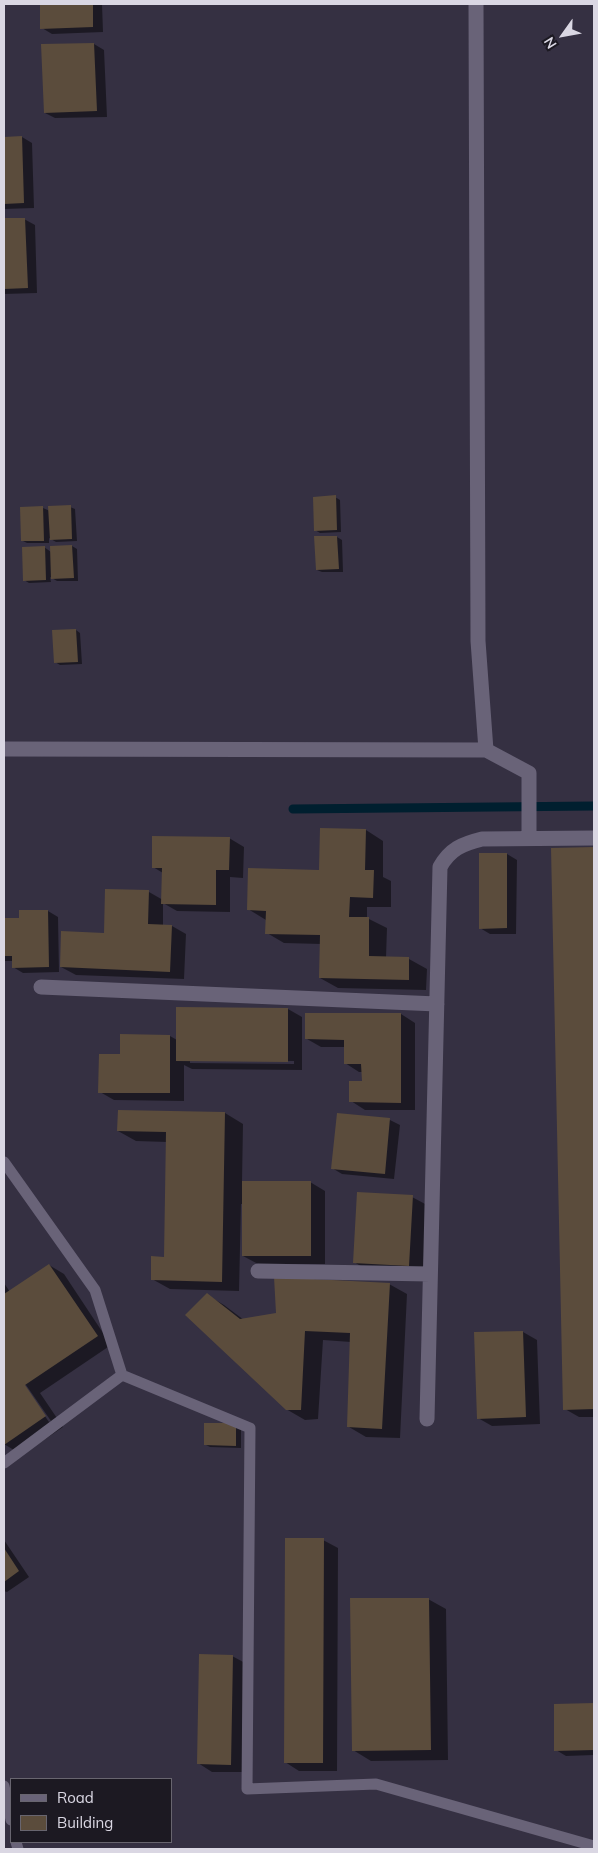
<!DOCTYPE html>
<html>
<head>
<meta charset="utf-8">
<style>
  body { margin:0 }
  #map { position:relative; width:598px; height:1853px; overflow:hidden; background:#353042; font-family:Mulish,sans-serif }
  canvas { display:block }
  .frame { position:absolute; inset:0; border:5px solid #dad7e3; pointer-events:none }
  .legend { position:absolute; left:10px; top:1778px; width:162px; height:65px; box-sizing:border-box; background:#1c1922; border:1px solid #68656f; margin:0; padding:6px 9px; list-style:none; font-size:15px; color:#dad7e3 }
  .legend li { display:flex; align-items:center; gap:10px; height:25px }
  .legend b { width:25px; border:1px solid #68656f }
  .north { position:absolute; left:538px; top:10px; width:50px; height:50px; -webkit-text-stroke:4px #1c1922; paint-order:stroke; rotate:238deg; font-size:14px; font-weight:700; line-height:20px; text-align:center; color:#dad7e3 }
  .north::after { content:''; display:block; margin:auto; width:18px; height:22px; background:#dad7e3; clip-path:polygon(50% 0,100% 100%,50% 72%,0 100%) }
</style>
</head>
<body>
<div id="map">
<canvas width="598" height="1853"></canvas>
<div class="frame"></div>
<ul class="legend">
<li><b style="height:6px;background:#696378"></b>Road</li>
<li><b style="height:14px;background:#5b4c3c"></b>Building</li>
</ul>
<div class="north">N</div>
</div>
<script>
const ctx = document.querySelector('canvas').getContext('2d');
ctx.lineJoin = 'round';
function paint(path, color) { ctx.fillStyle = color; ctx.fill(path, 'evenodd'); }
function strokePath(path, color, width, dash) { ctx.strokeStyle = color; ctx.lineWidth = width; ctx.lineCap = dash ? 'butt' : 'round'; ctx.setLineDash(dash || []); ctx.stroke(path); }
paint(new Path2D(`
  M41 4H102L103 32 52 34 42 28Z
  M94 44 104 50 107 117 55 118 45 113 43 46Z
  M22 137 32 143 34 208 4 209V138Z
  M4 219H24L35 225 37 293 4 294Z
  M335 497 340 500 341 532 320 533 315 530Z
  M70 507 75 509 77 541 56 542 49 538V543H27L23 541 43 508 50 511Z
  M337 537 342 540 343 572H322L317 570 316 538Z
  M72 546 77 549 78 581H57L50 577 51 582 29 583 24 580 44 547 51 552Z
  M76 630 80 633 82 664 60 665 55 662Z
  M366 830 383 841V877L391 881V907H367V918L387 928 386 958 409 959 427 969 426 990 338 988 320 978 321 944 284 943 267 933 266 920 248 909 320 871Z
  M229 838 244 847 243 878 230 877V912L177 911 163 903V926H172L186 934 184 979 76 975 61 967 105 934 149 892 163 900V873L153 867Z
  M594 848V1417H579L565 1409 552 849Z
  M507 854 517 860 516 934H490L480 928Z
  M48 911 58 917 59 972 23 973 13 967V961H4V920H21Z
  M288 1009 302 1017V1070L192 1069 184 1065V1101L114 1100 100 1092 121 1055V1035L170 1036 177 1040ZM190 1060 294 1061V1064L190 1063Z
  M401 1014 415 1023V1110H365L351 1101 363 1083V1072H359L345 1063V1047H321L307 1039Z
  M119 1111 225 1113 243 1124 242 1182H310L325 1191V1264H258L243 1256V1204H241L239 1291 170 1289 152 1279 165 1258 167 1142 136 1141 118 1131Z
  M390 1120 400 1125 394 1179 342 1174 332 1168Z
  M412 1197 427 1205 423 1274 369 1271 354 1262Z
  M49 1265 64 1274 111 1345 40 1393 63 1427 22 1455 4 1444V1283L10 1292ZM23 1384 26 1385 51 1421 49 1422Z
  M389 1284 407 1294 400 1438 366 1437 349 1427 351 1342 323 1340 318 1419 305 1420 286 1409 207 1295 224 1305 244 1320 277 1314Z
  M523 1332 537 1340 540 1424 492 1426 478 1418Z
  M236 1424 241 1427V1448L210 1447 206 1445Z
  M4 1540 29 1577 7 1592 4 1591Z
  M323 1540 338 1548 337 1771H299L285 1762Z
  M428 1599 446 1609 448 1760 371 1761 353 1750Z
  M232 1656 247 1664 245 1772H212L198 1763Z
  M594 1704V1755L566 1756 556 1750 555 1705Z`), '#0007');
strokePath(new Path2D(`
  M293 809 594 806`), '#001f2f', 9);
paint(new Path2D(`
  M40 4H93V27L40 29Z
  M94 43 97 111 44 113 41 44Z
  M22 136 24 203 4 204V137Z
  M4 218H25L28 288 4 289Z
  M336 495 337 530 314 531 313 497Z
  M71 505 72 539 50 540 48 506Z
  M43 506 44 541H21L20 507Z
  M314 536H337L339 569 316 570Z
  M72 545 74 578 51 579 50 546Z
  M45 546 46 580 23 581 22 547Z
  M76 629 78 662 54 663 52 630Z
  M320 828 366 829 365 870H374L373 898 350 897 349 917H369V956L409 957V980L319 978 320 935 265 934 266 911 247 910 248 868 319 870Z
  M152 836 230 837 229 870H216V905L161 904 162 868H152Z
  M594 847V1409L563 1410 551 848Z
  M479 853H507V928L479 929Z
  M105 889 149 890 148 924 172 925 170 972 60 967 61 931 104 933Z
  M19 910H48L49 967 12 968V956H4V918H19Z
  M176 1007 288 1008V1062L176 1061Z
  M305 1013H401V1103L349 1102V1081H362L361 1064H344V1040L305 1039Z
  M120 1034 170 1035V1093H98L99 1054H120Z
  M118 1110 225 1112 222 1282 151 1280V1256L164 1257 166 1132 117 1131Z
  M337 1113 390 1118 385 1174 331 1169Z
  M242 1181H311V1256H242Z
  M357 1192 413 1195 409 1266 353 1263Z
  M49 1264 98 1336 25 1385 46 1416 4 1445V1294Z
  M274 1277 390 1283 382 1429 347 1427 350 1333 305 1331 301 1410H286L185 1315 207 1293 240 1319 276 1313Z
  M523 1331 526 1417 477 1419 474 1332Z
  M204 1423H236V1446L204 1445Z
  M285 1538H324L323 1763H284Z
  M4 1548 19 1571 4 1582Z
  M350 1598H429L431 1750 352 1751Z
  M199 1654 233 1655 231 1765 197 1764Z
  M594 1703V1750L554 1751V1704Z`), '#5b4c3c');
strokePath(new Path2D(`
  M4 1162 95 1290 122 1375
  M122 1375 250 1428 247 1789 376 1784 594 1846
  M4 1463 122 1375
  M4 1786 11 1820
  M16 1842 18 1849`), '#696378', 11);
strokePath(new Path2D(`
  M476 4 478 641 486 750 529 773V838
  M4 749 486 750
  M41 987 437 1004
  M258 1271 430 1274
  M427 1419 440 867C450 849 462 844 482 839L594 838`), '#696378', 15);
</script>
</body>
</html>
